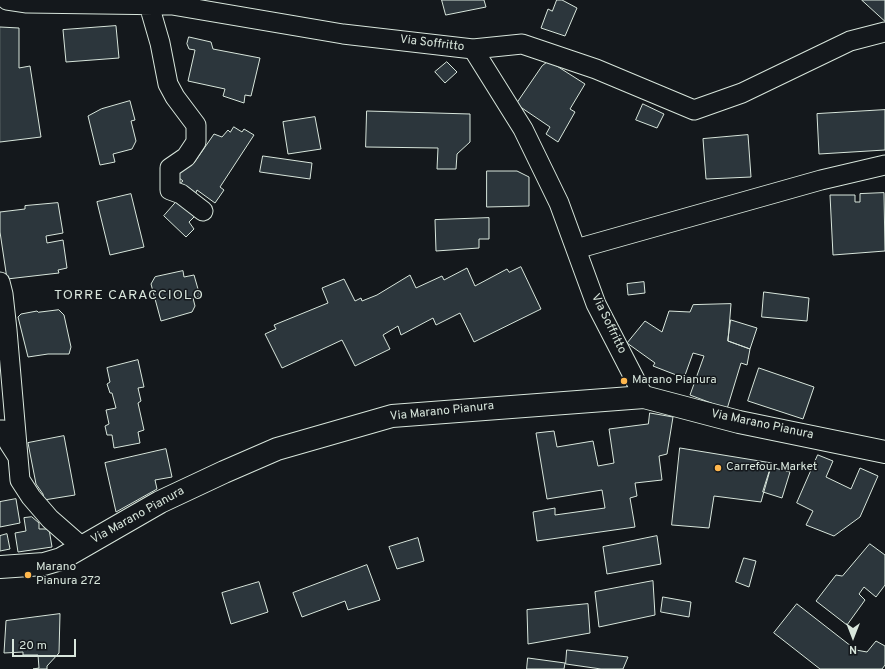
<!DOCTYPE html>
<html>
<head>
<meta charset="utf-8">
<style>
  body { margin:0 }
  #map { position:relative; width:885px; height:669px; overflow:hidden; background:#14181c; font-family:Overpass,sans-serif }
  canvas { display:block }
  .north { position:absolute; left:833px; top:617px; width:40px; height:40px; -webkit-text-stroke:3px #14181c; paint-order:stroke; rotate:180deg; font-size:11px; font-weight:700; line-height:16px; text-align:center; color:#d8e6dc }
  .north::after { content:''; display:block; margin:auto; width:14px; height:18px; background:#d8e6dc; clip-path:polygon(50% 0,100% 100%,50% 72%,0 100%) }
  .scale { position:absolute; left:12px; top:639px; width:64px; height:18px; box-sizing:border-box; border:2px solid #d8e6dc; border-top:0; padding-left:5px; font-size:12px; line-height:14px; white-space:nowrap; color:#d8e6dc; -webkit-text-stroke:3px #14181c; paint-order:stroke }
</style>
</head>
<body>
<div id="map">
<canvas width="885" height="669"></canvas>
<div class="north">N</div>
<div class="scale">20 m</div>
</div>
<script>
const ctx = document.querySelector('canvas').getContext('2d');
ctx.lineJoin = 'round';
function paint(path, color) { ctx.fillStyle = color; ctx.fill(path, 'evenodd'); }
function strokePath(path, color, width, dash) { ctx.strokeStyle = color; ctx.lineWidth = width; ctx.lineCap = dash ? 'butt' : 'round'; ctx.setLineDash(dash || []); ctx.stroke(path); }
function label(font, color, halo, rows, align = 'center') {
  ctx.font = font + ' Overpass,sans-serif'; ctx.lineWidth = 3; ctx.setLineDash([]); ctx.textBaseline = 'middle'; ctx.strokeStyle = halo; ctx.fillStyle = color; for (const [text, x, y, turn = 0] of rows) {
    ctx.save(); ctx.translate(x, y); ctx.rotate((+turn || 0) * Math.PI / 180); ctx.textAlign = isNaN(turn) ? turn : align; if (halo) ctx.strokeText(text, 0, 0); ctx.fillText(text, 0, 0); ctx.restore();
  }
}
const building = new Path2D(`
  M442 0H484L486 7 446 15Z
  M557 0H562L577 8 565 36 541 28 548 9 552 11Z
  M862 0H885V21Z
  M116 26 119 58 66 62 63 30Z
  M0 27 19 28V68L30 66 41 137 0 142Z
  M189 37 211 42 213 49 260 58 251 96 245 95 244 103 223 96 225 89 188 81 195 50 189 49 187 44Z
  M549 61 585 84 570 109 575 112 558 142 546 134 550 127 516 104 542 66Z
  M447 62 457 72 445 83 435 72Z
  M130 101 135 120 131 121 136 141 132 149 113 154 115 162 100 165 88 116 101 109Z
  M643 104 664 114 657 128 636 120Z
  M885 110V150L819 154 817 114Z
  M367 111 470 114V142L457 154 456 169H437L438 148 366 147Z
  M315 117 321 149 288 154 283 122Z
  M234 127 242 132 244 129 254 135 220 187 224 190 215 203 197 190 195 195 179 184 183 181 174 174 180 166 194 163 214 134 222 137 228 130 230 132Z
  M748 135 751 177 706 179 703 139Z
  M263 156 312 163 310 179 260 172Z
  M487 171H517L529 177V206L487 207Z
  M884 193 885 251 833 255 830 195H855V202H860V194Z
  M131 194 144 247 110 255 97 202Z
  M178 200 195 216 189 222 194 229 186 237 164 216Z
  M58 203 63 233 46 236 47 243 63 240 67 268 58 270 59 273 7 279 0 232V212L25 209V206Z
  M489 218V239H479V248L436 251 435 220Z
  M521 267 541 309 474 342 460 313 436 325 433 318 401 335 398 326 383 335 390 349 355 366 342 340 282 368 265 334 276 329 274 325 328 303 322 288 344 279 355 301 361 298 362 301 377 295 410 275 416 288 442 276 444 280 467 268 475 286 507 269 509 272Z
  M183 271 184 277 194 275 200 296 193 298 195 306 192 312 161 321 151 284 155 277Z
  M644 282 645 293 628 295 627 284Z
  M764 292 809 298 807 321 762 317Z
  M731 304 728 341 750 349 747 365 741 363 727 409 690 395 704 356 693 353 684 378 653 366 655 363 627 343 645 321 662 332 669 311 690 312 693 305Z
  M59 310 64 315 71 347 69 354H48L28 357 18 317 21 314 37 311 38 312Z
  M731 320 757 328 750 349 728 341Z
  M138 360 144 387 138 388 141 401 138 403 144 430 138 432 140 443 114 448 112 435H107L105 426 109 424 106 410 116 408 112 393H110L107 384 110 382 107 368Z
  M759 368 814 387 803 419 748 401Z
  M650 413 673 417 667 454 659 456 662 480 635 483 637 496 630 498 635 527 537 541 533 512 555 508V515L605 508 602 490 547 499 536 433 554 431 557 447 593 441 598 466 614 463 609 429 648 424Z
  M64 436 75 495 44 500 43 494 36 484 28 443Z
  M680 448 772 463 761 502 714 496 709 528 672 525Z
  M166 449 172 477 155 480 157 489 116 512 105 463Z
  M818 455 833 461 826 477 851 489 860 468 878 476 860 517 834 536 806 525 813 511 797 503Z
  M771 467 790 472 782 498 763 492Z
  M16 499 20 523 0 527V502Z
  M32 517 39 523V529H49L52 547 18 552 15 533 26 531 24 518Z
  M7 534 10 549 0 551V536Z
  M657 536 661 564 607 574 603 547Z
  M418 538 424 561 397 569 389 547Z
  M870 544 885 555V585L876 597 864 587 859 594 865 600 847 625 816 601 836 575 842 576Z
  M744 558 756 561 749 587 736 582Z
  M367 565 380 600 348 610 345 601 302 617 293 593Z
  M653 581 655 615 599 627 595 592Z
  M259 582 268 612 231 624 222 593Z
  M663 597 691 602 689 617 661 612Z
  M588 604 590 633 528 644 527 610Z
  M797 604 856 650 867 652 876 641 885 646V665L882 669H820L774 633Z
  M60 614 59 653 47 666V669H33L39 668 38 655H23V652L4 653 6 621Z
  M567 650 628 657 623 669H601L566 664Z
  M528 658 565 663 564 669H527Z`);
paint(building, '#2c363c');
strokePath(building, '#d8e6dc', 1);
const minor = new Path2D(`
  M7 0 27 3 172 5 343 34 473 49 523 129 559 203 596 304 644 397
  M149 5 160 43 168 84 175 97 196 125V142L186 157 170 168V190L181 194 203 211
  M473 49 522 44 596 69 694 110 742 93 850 41 885 32
  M576 249 821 180 885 165
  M0 282 3 294 7 330 18 457
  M0 430H3L9 443 18 457 20 480 31 497 50 519 82 547`);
const tertiary = new Path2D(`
  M0 567 44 564 61 559 160 502 224 472 277 449 392 416 644 397 739 422 885 452`);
strokePath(minor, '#d8e6dc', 21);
strokePath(tertiary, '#d8e6dc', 24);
strokePath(minor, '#14181c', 19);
strokePath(tertiary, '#14181c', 22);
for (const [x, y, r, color] of [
  [624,381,4,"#ffb74d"],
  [718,468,4,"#ffb74d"],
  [28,575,4,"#ffb74d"]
]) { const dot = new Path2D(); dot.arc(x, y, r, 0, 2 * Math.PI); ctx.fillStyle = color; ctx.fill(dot); strokePath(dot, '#14181c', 1.5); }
label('12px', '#d8e6dc', '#14181c', [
  ["Via Soffritto",432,44,7],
  ["Via Soffritto",608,324,64],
  ["Via Marano Pianura",442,412,-6],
  ["Via Marano Pianura",762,425,12],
  ["Via Marano Pianura",138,516,-29]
]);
label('12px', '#d8e6dc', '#14181c', [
  ["Marano Pianura",632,381],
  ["Carrefour Market",726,468],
  ["Marano",36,568],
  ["Pianura 272",36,582]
], 'left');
ctx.letterSpacing = '1px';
label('14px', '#d8e6dc', '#14181c', [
  ["TORRE CARACCIOLO",129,296]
]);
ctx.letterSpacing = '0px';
</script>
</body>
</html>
